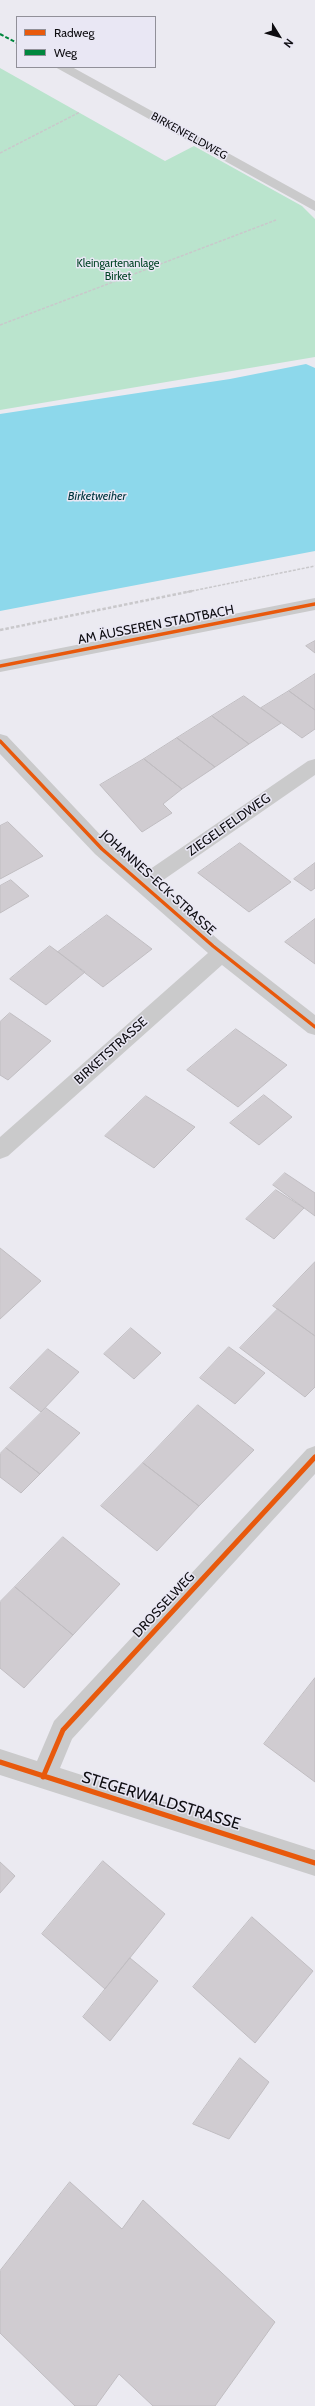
<!DOCTYPE html>
<html>
<head>
<meta charset="utf-8">
<style>
  body { margin:0 }
  #map { position:relative; width:315px; height:2406px; overflow:hidden; background:#ebeaf1; font-family:Cabin,sans-serif }
  canvas { display:block }
  .legend { position:absolute; left:16px; top:16px; width:140px; height:52px; box-sizing:border-box; background:#e9e7f4; border:1px solid #919099; margin:0; padding:5px 7px; list-style:none; font-size:12px; color:#0e0d11 }
  .legend li { display:flex; align-items:center; gap:8px; height:20px }
  .legend b { width:20px; border:1px solid #919099 }
  .north { position:absolute; left:259px; top:16px; width:40px; height:40px; -webkit-text-stroke:3px #e9e7f4; paint-order:stroke; rotate:127deg; font-size:11px; font-weight:700; line-height:16px; text-align:center; color:#0e0d11 }
  .north::after { content:''; display:block; margin:auto; width:14px; height:18px; background:#0e0d11; clip-path:polygon(50% 0,100% 100%,50% 72%,0 100%) }
</style>
</head>
<body>
<div id="map">
<canvas width="315" height="2406"></canvas>
<ul class="legend">
<li><b style="height:5px;background:#e8590c"></b>Radweg</li>
<li><b style="height:5px;background:#00873e"></b>Weg</li>
</ul>
<div class="north">N</div>
</div>
<script>
const ctx = document.querySelector('canvas').getContext('2d');
ctx.lineJoin = 'round';
function paint(path, color) { ctx.fillStyle = color; ctx.fill(path, 'evenodd'); }
function strokePath(path, color, width, dash) { ctx.strokeStyle = color; ctx.lineWidth = width; ctx.lineCap = dash ? 'butt' : 'round'; ctx.setLineDash(dash || []); ctx.stroke(path); }
function label(font, color, halo, rows, align = 'center') {
  ctx.font = font + ' Cabin,sans-serif'; ctx.lineWidth = 3; ctx.setLineDash([]); ctx.textBaseline = 'middle'; ctx.strokeStyle = halo; ctx.fillStyle = color; for (const [text, x, y, turn = 0] of rows) {
    ctx.save(); ctx.translate(x, y); ctx.rotate((+turn || 0) * Math.PI / 180); ctx.textAlign = isNaN(turn) ? turn : align; if (halo) ctx.strokeText(text, 0, 0); ctx.fillText(text, 0, 0); ctx.restore();
  }
}
paint(new Path2D(`
  M0 68 165 161 194 146 302 206 315 219V357L0 410Z`), '#bae4cd');
paint(new Path2D(`
  M306 364 315 368V551L0 611V414L230 379Z`), '#8dd8eb');
const building = new Path2D(`
  M315 641V653L306 646Z
  M315 674V710L289 691Z
  M289 691 315 710V729L302 738 261 708Z
  M244 696 281 723 249 744 212 716Z
  M212 716 249 744 215 767 177 738Z
  M177 738 215 767 182 789 144 759Z
  M144 759 182 789 163 804 172 813 142 832 100 785Z
  M8 822 43 856 0 879V826Z
  M240 843 291 882 249 912 198 873Z
  M315 863V888L311 891 294 879Z
  M11 880 29 896 0 913V886Z
  M107 915 152 949 103 987 58 952Z
  M315 919V964L285 942Z
  M50 946 85 972 46 1005 10 979Z
  M10 1013 51 1041 8 1080 0 1075V1022Z
  M236 1029 287 1065 238 1107 187 1070Z
  M264 1095 292 1117 259 1145 230 1123Z
  M146 1096 195 1127 154 1168 105 1136Z
  M285 1173 315 1193V1216L273 1185Z
  M276 1190 304 1208 274 1239 246 1219Z
  M0 1248 41 1281 0 1319Z
  M315 1262V1336L273 1306Z
  M278 1309 315 1336V1387L305 1397 240 1348Z
  M131 1328 161 1353 134 1379 104 1354Z
  M229 1347 265 1373 235 1404 200 1378Z
  M48 1349 79 1372 41 1412 10 1388Z
  M198 1405 254 1450 199 1506 143 1463Z
  M46 1408 80 1433 40 1474 6 1448Z
  M6 1448 40 1474 21 1493 0 1477V1454Z
  M143 1463 199 1506 157 1551 101 1506Z
  M63 1537 120 1584 73 1635 15 1587Z
  M15 1587 73 1635 24 1688 0 1668V1602Z
  M315 1678V1782L264 1744Z
  M103 1861 165 1914 105 1989 42 1934Z
  M0 1862 15 1876 0 1893Z
  M252 1917 313 1971 255 2043 193 1987Z
  M130 1958 158 1981 110 2041 83 2017Z
  M240 2058 269 2082 229 2139 193 2124Z
  M70 2182 122 2229 143 2200 275 2322 215 2406H153L119 2374 96 2406H75L0 2333V2271Z`);
paint(building, '#d0ccd1');
strokePath(building, '#c0bdc1', 1);
strokePath(new Path2D(`
  M0 153 80 112
  M0 325 276 220
  M187 592 315 566`), '#c9c8cb', 1.5, [3, 1.5]);
strokePath(new Path2D(`
  M0 630 192 591`), '#c9c8cb', 2.5, [3.5, 2]);
paint(new Path2D(`
  M55 67H72L315 201V211Z
  M315 598V610L0 672V660Z
  M0 734 7 736 109 844 143 874 308 761 315 759V775L156 885 220 941 315 1015V1035L308 1033 222 965 8 1156 0 1159V1137L208 953 95 854 0 754Z
  M315 1446V1474L72 1739 60 1768 315 1850V1876L0 1775V1749L37 1761 54 1721 307 1449Z`), '#cacacb');
strokePath(new Path2D(`
  M0 34 17 43`), '#00873e', 2, [4, 2]);
strokePath(new Path2D(`
  M0 666 315 604
  M0 741 102 849 213 946 315 1027`), '#e8590c', 3.5);
strokePath(new Path2D(`
  M0 1762 315 1863
  M43 1777 63 1730 315 1457`), '#e8590c', 5);
label('11px', '#0e0d11', '#e9e7f4', [
  ["BIRKENFELDWEG",189,136,29]
]);
label('11px', '#004325', '#e9e7f4', [
  ["Kleingartenanlage",118,264],
  ["Birket",118,277]
]);
label('italic 12px', '#00353e', '#e9e7f4', [
  ["Birketweiher",97,496]
]);
label('13px', '#0e0d11', '#e9e7f4', [
  ["AM ÄUSSEREN STADTBACH",156,625,-11],
  ["ZIEGELFELDWEG",229,825,-35],
  ["JOHANNES-ECK-STRASSE",158,883,42],
  ["BIRKETSTRASSE",111,1051,-42],
  ["DROSSELWEG",164,1605,-47]
]);
label('16px', '#0e0d11', '#e9e7f4', [
  ["STEGERWALDSTRASSE",161,1801,17]
]);
</script>
</body>
</html>
